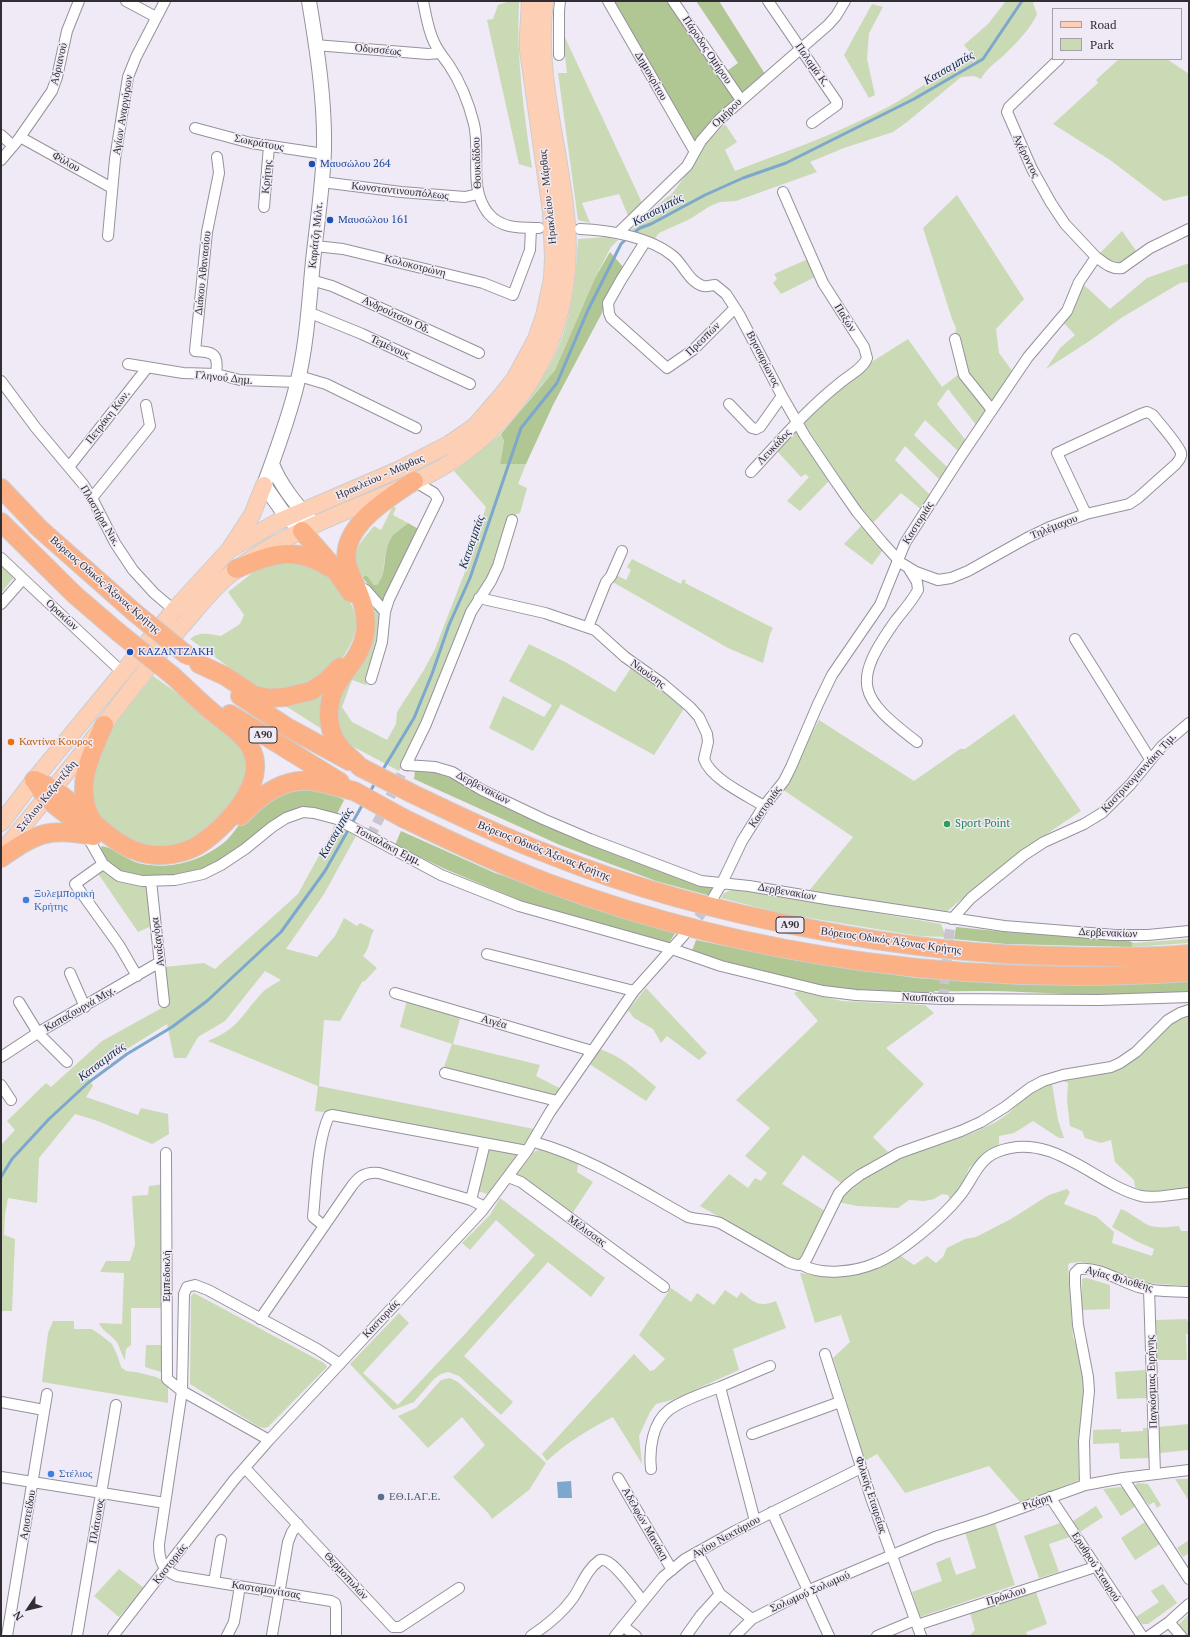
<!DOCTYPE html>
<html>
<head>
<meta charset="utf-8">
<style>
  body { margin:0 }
  #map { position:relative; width:1190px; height:1637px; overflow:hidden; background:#efeaf5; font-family:"PT Serif",serif }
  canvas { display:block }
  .frame { position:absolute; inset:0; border:2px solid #302e32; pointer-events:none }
  .legend { position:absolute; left:1052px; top:8px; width:130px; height:52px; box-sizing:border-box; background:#efeaf5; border:1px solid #a39fa7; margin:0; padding:5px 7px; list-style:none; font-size:12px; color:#302e32 }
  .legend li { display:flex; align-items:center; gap:8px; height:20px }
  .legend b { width:20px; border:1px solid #a39fa7 }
  .north { position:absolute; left:8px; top:1589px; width:40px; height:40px; -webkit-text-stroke:3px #efeaf5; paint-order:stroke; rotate:235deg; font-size:11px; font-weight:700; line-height:16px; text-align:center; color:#302e32 }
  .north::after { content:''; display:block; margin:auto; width:14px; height:18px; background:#302e32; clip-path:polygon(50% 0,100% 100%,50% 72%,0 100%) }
</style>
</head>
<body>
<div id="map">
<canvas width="1190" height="1637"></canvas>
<div class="frame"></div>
<ul class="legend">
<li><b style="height:5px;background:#fdd0b6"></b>Road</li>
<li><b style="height:11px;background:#cadab4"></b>Park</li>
</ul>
<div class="north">N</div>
</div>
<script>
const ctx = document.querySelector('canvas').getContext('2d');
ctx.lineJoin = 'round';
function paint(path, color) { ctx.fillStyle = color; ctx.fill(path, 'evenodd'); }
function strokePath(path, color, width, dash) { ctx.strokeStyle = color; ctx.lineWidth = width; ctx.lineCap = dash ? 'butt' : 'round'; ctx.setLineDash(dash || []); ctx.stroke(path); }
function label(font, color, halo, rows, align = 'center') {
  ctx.font = font + ' "PT Serif",serif'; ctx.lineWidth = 3; ctx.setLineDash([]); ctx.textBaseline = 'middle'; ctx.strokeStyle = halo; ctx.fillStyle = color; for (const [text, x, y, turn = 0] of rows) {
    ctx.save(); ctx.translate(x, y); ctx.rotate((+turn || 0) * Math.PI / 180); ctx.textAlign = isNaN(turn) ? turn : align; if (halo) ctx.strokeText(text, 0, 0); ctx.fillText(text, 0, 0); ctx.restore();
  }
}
paint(new Path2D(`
  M510 1H519C516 57 524 113 532 168L519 164 487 20 493 19 498 5Z
  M1006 1H1035L1033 3 1037 14C1030 30 1015 44 1003 56 995 63 986 69 981 79L974 76 961 77 907 122 893 132 844 148 810 162 817 172 736 201 720 202 710 206 690 219 659 233 653 241 631 230 666 198 671 195 693 165 707 142 725 124 737 142 725 150 735 171C782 153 831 136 876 113 910 97 940 73 970 52L964 45 988 24Z
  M872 4 883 7 869 33 867 59 875 95 869 98 844 55Z
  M562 31 643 205 629 218 619 194 582 203 590 223 578 220 558 73H567Z
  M1119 59H1167L1189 74V195L1164 201 1110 160 1053 124 1098 83 1096 80Z
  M957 195 1024 299 996 329 999 353 1013 372 991 403 968 375 955 334 956 328 952 319 923 228Z
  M1122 231 1137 252 1118 265 1112 263 1099 254Z
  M607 237 618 240 611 247 595 278 555 370 523 407C537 387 551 366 560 343 573 310 576 274 578 239Z
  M808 259 815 277 781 294 773 283 777 279 774 274Z
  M1189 263V282L1180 283 1121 318 1091 340 1046 369 1060 348 1075 335 1063 322 1083 284 1110 309 1147 278Z
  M908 339 942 387 959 374 987 411 977 426 948 389 937 404 967 442 959 452 925 420 914 435 949 469 941 481 905 446 895 460 931 496 922 510 901 493 872 524 858 505 804 423 805 420 870 363Z
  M797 430 830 480 800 511 787 501 809 477 805 474 801 477 777 451Z
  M501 434 504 441 500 464H526L518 484 527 488 520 513 512 516 501 553 421 728 399 771 354 747 345 740 340 734 335 711 371 602 381 613 376 657 366 685 352 680 342 707 352 722 387 740 396 724 397 712 424 670 435 649 468 564 486 507 454 471Z
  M393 506 396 508 393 515 408 523C403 528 395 532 391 538 382 551 387 574 377 586L374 585 370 580 364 576 363 578C349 552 357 547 374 526L381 530Z
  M862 525 883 550 872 565 844 544Z
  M632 559 681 584 683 579 686 581 685 583 773 628 770 634 763 663 728 648 611 581 614 574 626 580 631 570 627 567Z
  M270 562C279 562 293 559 301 562 324 570 354 595 356 620 357 635 349 648 341 660L301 688 264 690 248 681 190 639C199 631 210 634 221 636L240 624 244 615 228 592 255 571Z
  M1 564 14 577 1 593Z
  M529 644 569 664 615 692 633 665 685 707 654 755 561 704 533 751 489 728 503 696 544 717 552 705 509 681Z
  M153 676 207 714 238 740 249 766 235 802 196 839 167 848 132 843 97 815 90 783 105 740 119 718Z
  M329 685 325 731 284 705Z
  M1014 714 1081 811C1033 842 989 876 945 913L808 892 853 837 782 789 819 720 914 781 960 749H965Z
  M334 825 356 836 324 894 286 949 317 957 335 936 344 918 357 926 360 923 374 930C368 941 371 946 363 956L377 968 365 981 362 982 340 1021 324 1020 319 1086 534 1129 522 1147 351 1115 315 1111 318 1086 208 1041C239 1028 240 1017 261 994 266 988 275 984 281 980L265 971 225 1021 198 1037 186 1058H174L167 1024 122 1052 88 1077 93 1086 86 1097 138 1115 141 1108 168 1114 169 1134 152 1144 98 1121 75 1114 39 1158 37 1203 8 1198 5 1214 4 1235 15 1239 12 1311H1V1145L15 1130 7 1121 46 1083 51 1087 102 1041 169 1004 164 967 204 963 215 969 298 894 333 830Z
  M104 870 147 885 152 926 138 932 97 872Z
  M738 887 871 912 941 924 946 937 919 936 779 913 721 898 724 893Z
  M1189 939V943L1131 947 1133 943Z
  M646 988 707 1053 699 1060 667 1036 661 1043 653 1029 634 1018 628 1010Z
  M798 991 842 1001 925 1005 934 1013 886 1048 924 1084 873 1137 888 1152 854 1172 841 1183 803 1155 782 1184 825 1211 804 1256 799 1259H794L700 1206 729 1174 748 1188 755 1178 761 1181 767 1173 745 1156 770 1128 736 1100 818 1021 794 993Z
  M407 1000 461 1015 453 1044 540 1065 536 1076 561 1089 554 1097 443 1070 452 1044 400 1027Z
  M1189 1015V1190C1170 1192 1153 1198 1135 1187L1134 1180 1115 1162 1111 1140 1101 1143 1085 1138 1082 1131 1070 1126 1067 1101 1068 1083 1061 1080 1052 1084 1058 1120 1064 1138H1059L1033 1121 1014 1133 999 1136V1146L981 1157 969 1168 964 1181 951 1201 948 1195 942 1194 934 1199 924 1201 909 1200 898 1208 857 1206 838 1202 841 1194 880 1166 913 1152 930 1148 973 1133 996 1122 1009 1113 1029 1093 1049 1082 1102 1072 1173 1021Z
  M598 1049C620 1054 639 1073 656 1087L646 1101 588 1063Z
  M487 1146 519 1153 488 1194 477 1191Z
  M541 1148 559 1153 578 1164 577 1172 593 1182 572 1214 515 1176 534 1152Z
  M164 1184 163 1308H131V1345L126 1349 125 1360C121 1354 120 1346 115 1340 110 1334 102 1331 99 1323L122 1324 124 1273 100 1272 106 1261H130L135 1245 132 1196 148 1195 149 1186Z
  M1067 1189 1070 1192 1064 1204 1097 1217 1114 1232 1112 1243 1152 1256 1154 1249 1136 1241 1112 1227 1121 1209C1131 1213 1137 1219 1146 1224 1154 1229 1169 1227 1179 1226L1181 1231H1189V1286L1146 1283 1096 1264 1081 1262 1070 1263 1068 1265 1073 1337 1077 1347 1084 1386V1403L1078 1437 1079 1480 1021 1503 989 1466 905 1493 877 1454 865 1461 833 1358 850 1342 841 1315 815 1323 800 1273 815 1275 875 1268 901 1256 914 1265 927 1256 936 1263 943 1257 947 1248 965 1239 976 1237 1011 1219 1049 1195Z
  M500 1198 605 1278 591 1297 548 1262 464 1356 513 1402 501 1415 459 1376 448 1372 441 1374 434 1379 414 1402 393 1410 350 1364 399 1313 409 1323 363 1373 398 1405 466 1333 535 1255 496 1220 470 1250 462 1243 490 1215Z
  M1084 1278H1087L1110 1285V1309L1082 1310V1279Z
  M671 1288 691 1302 697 1293 714 1305 725 1290 737 1298 741 1292C754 1302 759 1308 776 1301L786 1328 733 1349 739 1370 672 1400 656 1404 650 1412 639 1436 642 1464 613 1417C589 1429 567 1442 547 1461L542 1454 634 1354 650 1371 654 1370 665 1359 639 1335Z
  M194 1293 324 1363 327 1367 268 1427 264 1428 259 1427 190 1384 191 1296Z
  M1187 1319V1321H1189V1334H1186L1187 1360H1157L1156 1320Z
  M53 1321H74V1329H92L102 1336 112 1344 118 1357 121 1367 126 1371 136 1372 156 1377 168 1383V1403L42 1382 48 1333Z
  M146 1345H162L163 1369 161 1372 145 1367Z
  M1146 1370 1147 1398 1117 1399 1115 1372Z
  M450 1378 458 1382 546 1463 529 1490 492 1519 488 1513 453 1477 485 1445 462 1417 428 1448 398 1416 416 1408 441 1380Z
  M1189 1424V1450L1160 1453 1158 1427Z
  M1143 1428H1148L1149 1458 1120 1459 1119 1443 1093 1444V1430L1121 1429V1432L1143 1431Z
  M1175 1479H1188L1189 1480V1501Z
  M1138 1483 1148 1484 1161 1505 1157 1508 1154 1502 1149 1505 1135 1488V1485Z
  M1120 1487 1123 1488 1136 1506 1121 1516 1103 1489Z
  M1096 1506 1103 1517 1080 1532 1073 1521Z
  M1145 1522 1160 1544 1135 1560 1121 1538Z
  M995 1523 1015 1585 920 1617 912 1592 942 1581 936 1563 950 1557 956 1575 976 1568 965 1532Z
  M1060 1523 1070 1537 1049 1544 1059 1572 1039 1578 1024 1536Z
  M1189 1540V1553L1183 1557 1177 1548Z
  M119 1569 144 1588 119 1617 94 1596Z
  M1163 1584 1177 1603 1148 1624H1142L1136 1617 1159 1602 1151 1591Z
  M1036 1592 1047 1624 1026 1632 1028 1636H969L975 1630 970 1613Z
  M1189 1614V1636H1187L1178 1625Z`), '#cadab4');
paint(new Path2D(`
  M611 1H671L735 100 695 143Z
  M696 1H719L765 74 743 94 727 71 738 63Z
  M610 252 624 268 607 296 602 313 553 405 526 464H500L504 441 501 434 555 370 595 278Z
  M408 523 420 530 403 558 384 605 363 578 364 576H367L374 585H377C388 573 382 552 391 538 395 532 403 528 408 523Z
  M415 771 433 772 463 782 700 882 713 889 711 896 656 881 560 845 414 779Z
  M288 789H324L344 800 337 814 311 807 301 808C253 841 198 889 136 876 114 872 108 870 101 848L102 846C115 848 125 859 138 863 169 871 203 861 227 840 233 834 238 825 245 819 259 808 274 799 288 789Z
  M401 831 495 873 676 932 668 944 519 900 445 869 395 845Z
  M956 927 1016 933 1123 938 1133 943 1131 947 1006 944 954 939Z
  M696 940 794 960 916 978 1029 985H1089L1189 980V991C1133 999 1077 994 1021 992 992 990 963 992 935 991L931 994C903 992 874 992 846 990 795 985 740 966 692 951Z`), '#b0c693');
paint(new Path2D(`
  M571 1481 572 1498H558L557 1482Z`), '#7ea7ce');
strokePath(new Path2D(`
  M631 235 640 228 651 224 705 195 743 178 786 163 914 99 983 59 1022 1
  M382 771 414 718 432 674 449 625 470 578 521 428 557 383 588 310 621 244 627 238
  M370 792 376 781
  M1 1177 12 1159 49 1119 89 1082 127 1054 172 1027 207 1001 281 932 325 871 364 802`), '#7ea7ce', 3);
strokePath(new Path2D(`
  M370 837 406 765
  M689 929 709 904
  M943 999 949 935 952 919`), '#c9c4ce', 10, [10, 5]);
const street = new Path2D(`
  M126 1 156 17
  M423 1C426 15 428 30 434 42 438 51 444 58 449 65 461 83 469 104 474 124 481 154 468 187 488 213 501 229 520 228 539 228
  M608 1 695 152
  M673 1 741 100
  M768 1 837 102V105L812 123
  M315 45 428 54 440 53
  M559 55V11L560 1
  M1059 59 1009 107 1007 112 1032 169 1051 203 1065 224 1096 257
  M195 128 251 143 324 154
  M1 135 13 146
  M20 137 112 188
  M1 160 18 140 52 91 57 77 67 31 79 1
  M322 182 401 192 465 197 478 194
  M264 207 269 146
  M580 229C609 230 650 237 673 256 684 265 689 282 703 286 707 287 711 285 715 285L726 294 739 314 782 396 805 436 834 479 857 512 882 542 901 563 916 572 938 580 951 578 968 571 1027 538 1050 527 1086 514 1129 504 1138 498 1176 464C1178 461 1182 458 1181 453 1179 445 1159 423 1153 415L1147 412 1141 414 1057 453 1086 514
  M618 233 687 166 701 141 720 119 828 25 836 16 845 1
  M108 236 115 159 128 77 136 57 165 1
  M645 242 621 280 608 303 609 313 611 318 667 368 693 350 735 308
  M315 246 343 249 483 283 513 295 530 250 531 228
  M311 280 332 286 350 294 479 353
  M308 312 362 334 470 384
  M955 339 964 375 992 410
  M128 364 183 373 216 374 240 380 297 382
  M216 374C219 354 214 352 195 351L207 232 219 173 217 157
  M299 376 326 384 416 428
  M1 381 36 428 83 484 92 498 115 543 133 570 154 593 174 610
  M729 404 752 428 756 429 760 427 782 396
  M69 467 147 368
  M751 472C780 441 807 409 840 383 849 375 863 369 867 358L864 347 823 283 783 192
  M92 498 150 426 146 405
  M512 520 498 566 491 581 471 612 426 724 406 765 435 767 452 772 482 790 543 819 590 839 701 881 749 886 832 900 1004 926 1115 935H1148L1189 931
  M1 558 122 672
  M909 569 917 582 918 590C912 601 904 610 896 620 851 683 858 697 917 742
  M358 586 366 590 385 612
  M479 598 545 613 595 630 625 657 663 684 690 707 699 717 707 734 708 742 704 759C711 779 746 795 764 806
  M1 604 23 579
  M588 627 606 582 611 576 622 551
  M1075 639 1150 759
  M371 679 382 642 385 612 389 599 438 499 434 493 414 481
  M86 834 103 864 119 876 142 881 175 880 203 874 221 865 245 849 272 827 286 818 303 812 314 813 337 819 441 875 519 906 672 949 721 966 823 991 856 995 943 999 1099 1000 1189 997
  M103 864 75 884 119 945 137 976
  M151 881 164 1002
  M713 898 722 883 742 841 764 806 784 781 791 767 818 704 832 675 880 605 905 543 961 456 1028 357 1067 311 1079 282 1096 257C1104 263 1112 270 1122 268L1150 248 1189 229
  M952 919 971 898 1024 855 1044 842 1084 824 1102 813 1130 785 1162 746 1189 723
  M487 954 634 991
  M70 973 85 1007
  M395 993 592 1051
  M19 1002 38 1033 67 1062
  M1 1057 39 1032 160 962
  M445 1073 557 1101
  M1 1085 11 1100
  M534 1142C589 1157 638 1189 688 1217 698 1220 709 1219 720 1223L788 1262C798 1266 802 1267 807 1258L839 1193 848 1184 860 1175 899 1153 961 1131 981 1122 1005 1107 1030 1088 1043 1081 1063 1075 1111 1067 1120 1063 1136 1052 1168 1020 1180 1013 1189 1010
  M166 1153 167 1379 182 1391 269 1440
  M508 1177 521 1182 664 1287
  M471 1200 485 1143
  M324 1226 313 1217C316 1188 317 1141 329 1116L332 1115 527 1151
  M802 1265C822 1276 855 1272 876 1263 901 1253 942 1218 959 1197 972 1182 977 1160 997 1152 1052 1130 1094 1184 1141 1196 1156 1199 1173 1194 1189 1193
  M1149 1289 1155 1474
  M260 1319 349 1190C357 1178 364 1171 379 1173L471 1200 485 1207
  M825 1354 871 1498 921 1636
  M720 1387 770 1366
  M1 1402 44 1410
  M752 1434 840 1402
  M245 1468 393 1627H400L459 1588
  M651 1469C649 1450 652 1423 669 1410 682 1400 704 1393 720 1387L755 1521
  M1 1477 165 1503
  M618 1478 672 1570
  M1123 1478 1189 1579
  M1085 1485 1084 1441 1089 1391 1088 1377 1078 1325 1075 1284V1273L1079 1269C1100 1266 1122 1283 1142 1288 1157 1292 1174 1291 1189 1292
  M1050 1497 1142 1636
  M772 1512 829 1636
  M697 1552 720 1594 752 1619
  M214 1582 221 1540
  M1169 1622 1181 1636
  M917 1625 1095 1567
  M623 1626 636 1636
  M272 1635 288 1542 292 1532 298 1524
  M7 1636 47 1394
  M77 1636 116 1405
  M113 1636 234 1480 269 1440 482 1211 527 1151 550 1112 634 991 684 935
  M227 1636 234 1622 240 1586
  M336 1636V1608L335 1603 331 1601 177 1576C162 1570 159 1560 159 1544L182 1391 184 1294 187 1287 195 1285 208 1290 317 1349 340 1364
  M531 1636C546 1626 563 1612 573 1598 582 1585 586 1570 600 1560 612 1557 635 1592 643 1601
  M615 1636 663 1577 685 1559 735 1531 861 1468
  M686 1636 701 1615 720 1594
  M735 1636 752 1619 809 1590 935 1537 988 1520 1085 1485 1123 1478 1189 1470
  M877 1636 915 1620
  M1149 1636 1169 1622 1189 1604`);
const secondary = new Path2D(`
  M272 464C281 487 298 506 314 525
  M302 531 285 515 264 485C276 452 289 418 297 384 307 344 309 302 313 261 317 223 323 186 324 149 325 100 317 49 309 1`);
const primary = new Path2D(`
  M231 547 252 515 264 485
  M1 823 34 780 174 610 229 550 277 522 400 469 449 444 475 426 501 396 515 378 536 339 544 316 552 279 553 257 551 212 528 50V35L530 1
  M1 853C36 810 72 767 106 722 131 689 156 657 182 626 197 609 210 591 228 576 287 527 364 508 432 473 495 440 542 381 560 312 588 208 531 105 545 1`);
const highway = new Path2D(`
  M1 488 39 528 134 612
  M1 522 75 595 118 632
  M302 531 329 562 351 593
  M236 569C271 554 295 545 330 568
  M199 664 225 676 254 695 269 698 286 697 311 691 326 681 340 667
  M240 696 287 727 349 761
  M230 714 340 782
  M360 767C353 759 343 752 337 743 331 734 329 724 329 714 329 676 360 667 365 633 369 609 357 591 349 570 334 530 387 499 414 481
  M34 780C77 795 103 846 147 854 163 857 182 854 197 846 223 830 267 785 252 751 244 733 225 723 211 711 198 700 186 688 173 676
  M35 780C45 802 67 814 86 828
  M413 794C459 816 505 838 553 856 638 890 722 912 812 929 894 945 976 955 1060 956 1103 957 1147 958 1189 954
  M241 816C259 796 283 778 311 781 326 783 340 788 354 791
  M91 818C74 787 91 754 104 725
  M403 818C450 841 498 864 548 883 753 959 972 987 1189 972
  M1 858C37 833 49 827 93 836`);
strokePath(street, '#96929c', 12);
strokePath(secondary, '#96929c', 16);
strokePath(primary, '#cdcdce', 18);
strokePath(highway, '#cdcdce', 20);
strokePath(street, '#fff', 10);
strokePath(secondary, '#fff', 14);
strokePath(primary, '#fdd0b6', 16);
strokePath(highway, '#fbb185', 18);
const highwayBridge = new Path2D(`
  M134 612 188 656
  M118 632 173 676
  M360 767 413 794
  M354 791 403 818`);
strokePath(highwayBridge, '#cdcdce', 20, []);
strokePath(highwayBridge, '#fbb185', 18);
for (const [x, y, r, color] of [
  [312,164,4,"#1a4fb4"],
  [330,220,4,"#1a4fb4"],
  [130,652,4,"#1a4fb4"],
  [11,742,4,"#e8710a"],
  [947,824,4,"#2e9e5b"],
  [26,900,4,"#3f7fe0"],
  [51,1474,4,"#3f7fe0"],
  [381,1497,4,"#5c6f8a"]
]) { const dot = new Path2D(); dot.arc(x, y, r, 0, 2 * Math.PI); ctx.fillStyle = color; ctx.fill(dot); strokePath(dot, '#efeaf5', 1.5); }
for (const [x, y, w] of [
  [263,735,28],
  [790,925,28]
]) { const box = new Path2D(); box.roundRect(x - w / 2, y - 8, w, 16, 3); ctx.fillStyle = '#efeaf5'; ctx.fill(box); strokePath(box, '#302e32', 1); }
label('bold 10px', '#302e32', null, [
  ["Α90",263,735],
  ["Α90",790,925]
]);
label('11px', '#302e32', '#efeaf5', [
  ["Οδυσσέως",378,50,5],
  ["Πάροδος Ομήρου",707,50,56],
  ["Αδριανού",59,64,-77],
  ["Παλαμά Κ.",812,65,55],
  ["Δημοκρίτου",651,76,60],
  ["Ομήρου",727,113,-44],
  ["Αγίων Αναργύρων",123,115,-81],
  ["Σωκράτους",259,143,11],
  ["Αχέροντος",1026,156,64],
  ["Φύλου",66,162,29],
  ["Θουκιδίδου",477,163,-92],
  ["Κρήτης",267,177,-85],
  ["Κωνσταντινουπόλεως",400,191,6],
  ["Ηρακλείου - Μάρθας",548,197,-96],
  ["Καράτζη Μιλτ.",316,235,-84],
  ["Κολοκοτρώνη",415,266,14],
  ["Διάκου Αθανασίου",203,273,-84],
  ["Ανδρούτσου Οδ.",396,315,25],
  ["Παξών",845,318,58],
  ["Πρεσπών",703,339,-44],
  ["Τεμένους",390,347,24],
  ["Βησσαρίωνος",763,359,63],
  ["Γληνού Δημ.",224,378,6],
  ["Πετράκη Κων.",108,417,-52],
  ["Λευκάδος",774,447,-47],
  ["Ηρακλείου - Μάρθας",380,477,-24],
  ["Πλαστήρα Νικ.",100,516,60],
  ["Καστοριάς",918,523,-58],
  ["Τηλέμαχου",1054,527,-22],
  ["Βόρειος Οδικός Άξονας Κρήτης",105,585,41],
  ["Ορακίων",62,615,43],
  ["Ναούσης",648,674,36],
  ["Καστρινογιαννάκη Τιμ.",1139,773,-47],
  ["Δερβενακίων",483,788,28],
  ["Στέλιου Καζαντζίδη",47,796,-51],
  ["Καστοριάς",765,807,-55],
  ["Τσικαλάκη Εμμ.",388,846,28],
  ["Βόρειος Οδικός Άξονας Κρήτης",544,851,22],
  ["Δερβενακίων",787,892,10],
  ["Δερβενακίων",1108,933,2],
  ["Βόρειος Οδικός Άξονας Κρήτης",891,941,8],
  ["Αναξαγόρα",158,942,-97],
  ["Ναυπάκτου",928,998,2],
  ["Καπαζουρνά Μιχ.",80,1009,-30],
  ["Αιγέα",494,1022,16],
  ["Μέλισσας",587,1231,36],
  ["Εμπεδοκλή",167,1276,-90],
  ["Αγίας Φιλοθέης",1119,1279,16],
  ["Καστοριάς",381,1319,-47],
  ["Παγκόσμιας Ειρήνης",1152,1382,-92],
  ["Φιλικής Εταιρείας",871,1495,72],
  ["Ριζάρη",1037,1502,-20],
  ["Αριστείδου",28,1515,-80],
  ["Πλάτωνος",97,1521,-80],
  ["Αδελφών Μανάκη",645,1524,60],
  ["Αγίου Νεκτάριου",726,1537,-29],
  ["Καστοριάς",170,1564,-52],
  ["Ερυθρού Σταυρού",1096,1567,57],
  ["Θερμοπυλών",346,1576,48],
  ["Κασταμονίτσας",266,1590,9],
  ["Σολωμού Σολωμού",810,1592,-24],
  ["Πρόκλου",1006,1596,-18]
]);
label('11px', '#164399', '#efeaf5', [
  ["Μαυσώλου 264",320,164],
  ["Μαυσώλου 161",338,220],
  ["ΚΑΖΑΝΤΖΑΚΗ",138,652]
], 'left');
label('11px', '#c56008', '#efeaf5', [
  ["Καντίνα Κουρος",19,742]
], 'left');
label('11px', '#27864d', '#efeaf5', [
  ["Sport Point",955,824]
], 'left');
label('11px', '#366cbe', '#efeaf5', [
  ["Ξυλεμπορική",34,894],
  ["Κρήτης",34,907],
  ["Στέλιος",59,1474]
], 'left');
label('11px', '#4e5e75', '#efeaf5', [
  ["ΕΘ.Ι.ΑΓ.Ε.",389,1497]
], 'left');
label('italic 12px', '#0b2b46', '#efeaf5', [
  ["Κατσαμπάς",949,68,-30],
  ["Κατσαμπάς",658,210,-28],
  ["Κατσαμπάς",472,542,-71],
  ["Κατσαμπάς",336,833,-60],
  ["Κατσαμπάς",102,1062,-37]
]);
</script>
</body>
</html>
